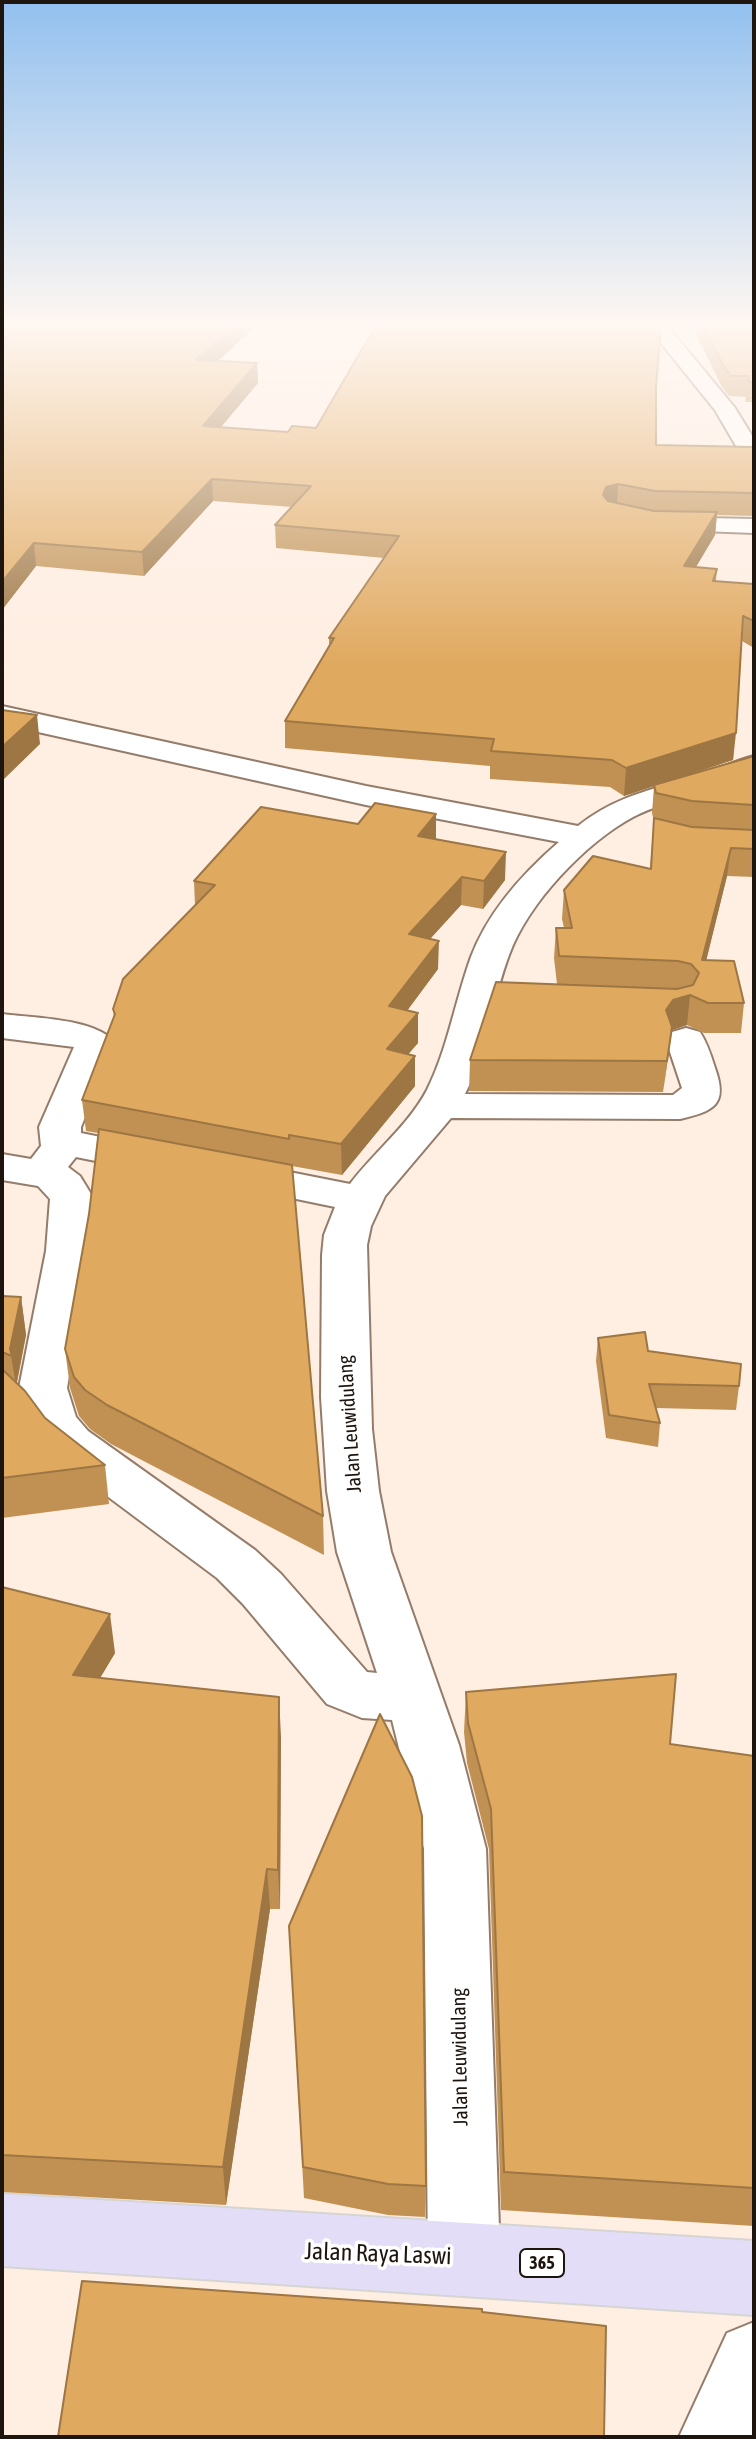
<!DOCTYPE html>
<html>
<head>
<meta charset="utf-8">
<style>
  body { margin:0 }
  #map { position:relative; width:756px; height:2439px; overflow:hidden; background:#ffeee2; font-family:"Asap Condensed",sans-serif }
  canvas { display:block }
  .frame { position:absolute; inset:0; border:4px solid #1e150e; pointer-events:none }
</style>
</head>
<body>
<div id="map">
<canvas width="756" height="2439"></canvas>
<div class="frame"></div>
</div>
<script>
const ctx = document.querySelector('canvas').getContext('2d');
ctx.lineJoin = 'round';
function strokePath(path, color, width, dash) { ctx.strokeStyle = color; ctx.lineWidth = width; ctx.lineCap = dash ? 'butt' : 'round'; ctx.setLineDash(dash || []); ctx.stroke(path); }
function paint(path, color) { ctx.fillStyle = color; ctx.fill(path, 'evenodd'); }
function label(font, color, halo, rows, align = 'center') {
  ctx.font = font + ' "Asap Condensed",sans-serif'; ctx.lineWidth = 7; ctx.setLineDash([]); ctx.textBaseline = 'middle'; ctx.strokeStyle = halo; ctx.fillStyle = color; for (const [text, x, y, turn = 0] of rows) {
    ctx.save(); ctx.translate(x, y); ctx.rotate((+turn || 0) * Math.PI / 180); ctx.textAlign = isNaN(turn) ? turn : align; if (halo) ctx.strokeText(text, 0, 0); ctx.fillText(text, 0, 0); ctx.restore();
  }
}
const street = new Path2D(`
  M644 322H664L735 408 754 439V465L746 463 715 410Z
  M656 517 754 519V533L647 529 644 524 647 519Z
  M2 706 366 786 578 826C618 794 660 788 706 773 723 768 737 760 754 756V777C716 796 671 797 633 817 585 843 528 903 509 955 492 1000 487 1050 465 1094L673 1095 682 1088 666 1040 672 1032 686 1028 700 1032C707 1043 711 1055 715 1068 728 1104 715 1111 680 1119L451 1118 385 1196 371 1226 367 1245 372 1429 379 1491 391 1552 459 1745 486 1849 500 2257 490 2283 464 2293 438 2283 428 2257 424 1849 392 1720 362 1718 327 1704 243 1604 217 1578 52 1455 42 1443 27 1418 19 1388 46 1251 50 1199 38 1186 2 1180V1154L31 1159 41 1146 39 1127 74 1047 2 1038V1014C31 1018 97 1018 115 1043L81 1127V1133L170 1151 176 1160 170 1169 155 1173 76 1157 68 1167 80 1176 94 1199 90 1251 67 1388 76 1417 88 1431 255 1550 281 1574 367 1672 377 1673 337 1552 327 1491 321 1397 322 1255 324 1235 335 1207 219 1183 213 1174 219 1165 234 1161 350 1184C374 1152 408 1126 427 1090 448 1048 455 1001 471 957 488 912 522 874 559 842L366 805 2 724Z
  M754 2322V2437H679L727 2333Z`);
const primary = new Path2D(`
  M2 2194 754 2241V2315L2 2266Z`);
strokePath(street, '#947c6a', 4);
strokePath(primary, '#d6d5d4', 4);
paint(street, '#fff');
paint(primary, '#e3ddf7');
paint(new Path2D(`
  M2 322H260L218 361 257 363 258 383 221 427 288 432 656 386V445L754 447V516L717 515 715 535 696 567 717 569 716 581 754 584V648L742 641 733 760 671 780 754 756V877L727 876 706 960 744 1003 741 1033H704L687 1025 672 1030 663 1092 469 1091 470 1060 557 984 554 958 556 928H564L562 919 564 890 650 868 654 821 652 813 654 786 624 796 610 787 490 779V766L285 748V721L329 647V638L384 558 276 548 275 525 292 507 213 501 144 576 36 566 2 610Z
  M690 322H754V402H745L746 397 729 396 722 387Z
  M436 839 505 880 483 909 461 905 430 939 438 969 407 1011 418 1013V1043L408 1054 415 1086 342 1175 292 1166 323 1516 324 1555 111 1444 90 1429 79 1416 70 1388 65 1349 89 1214 98 1133 86 1131 82 1100 114 1018 113 1009 195 905 194 881Z
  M2 1296 21 1297 26 1335 17 1383 45 1418 105 1465 109 1504 2 1518Z
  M598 1338 648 1351 739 1386 736 1410 656 1408 660 1423 658 1447 606 1438 596 1361Z
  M2 1587 115 1653 100 1678 281 1737 280 1909H270L226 2205 2 2192Z
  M466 1692 670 1744 754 1756V2226L501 2210 489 1849 467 1763 464 1732Z
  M289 1926 426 2186 425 2217 388 2215 304 2198Z`), '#c19153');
paint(new Path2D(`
  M238 322H260L197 380 196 360Z
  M257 363 258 383 204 447 203 426Z
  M212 479 213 501 144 576 142 552Z
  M618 484 617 506 601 518 603 495 606 487Z
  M717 512 715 535 682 590 684 566Z
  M34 543 36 566 2 610V582Z
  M37 715 40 744 2 781V747Z
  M736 733 733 760 624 796 626 768Z
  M436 814V841L418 836Z
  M731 848 727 876 699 990 702 960Z
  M506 852 505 880 483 909 484 881Z
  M462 877 461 905 408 963 409 934Z
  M439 941 438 969 388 1036 389 1006Z
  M690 995 687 1025 672 1030 663 1092 667 1061 666 1010 673 1000Z
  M418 1013V1043L387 1079V1049Z
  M415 1056V1086L342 1175 341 1144Z
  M21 1297 26 1335 16 1386 10 1349Z
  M110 1614 115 1653 78 1715 73 1675Z
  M279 1697 281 1737 280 1909 278 1870Z
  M267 1869 270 1909 226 2205 223 2167Z`), '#9d7643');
const building = new Path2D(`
  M2 322H238L196 360 257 363 203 426 288 432 292 426 316 428 378 322 657 323 661 327 656 386V445L754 447V493L655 491 618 484 606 487 603 495 608 501 654 511 717 512 684 566 717 569 713 581 754 584V621L743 616 736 733 626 768 612 760 491 751 494 739 285 721 334 638H329L399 536 275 525 311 486 212 479 142 552 34 543 2 582Z
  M701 322H754V382H748L749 376H731L724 367Z
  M2 710 37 715 2 747Z
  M754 756V805L692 801 656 793 654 785Z
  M375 803 436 814 418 836 506 852 484 881 462 877 409 934 439 941 389 1006 418 1013 387 1049 415 1056 341 1144 289 1135V1139L82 1100 115 1014 113 1009 123 979 215 885 194 881 261 807 358 824Z
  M654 818 692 827 754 830V849L731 848 702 960 734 961 744 1003H708L690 995 673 1000 666 1010 672 1027 667 1061 470 1060 496 982 677 989 693 985 699 973 691 964 678 961 559 956 556 928H572L564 890 593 856 651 869Z
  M99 1129 292 1165 323 1516 107 1405 85 1390 74 1377 65 1349 89 1214Z
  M2 1296 21 1297 10 1349 12 1356 2 1352Z
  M645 1332 648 1351 741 1364 739 1386 649 1384 660 1423 609 1415 598 1338Z
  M2 1369 25 1391 45 1418 105 1465 2 1478Z
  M2 1587 110 1614 73 1675 279 1697 278 1870 267 1869 223 2167 2 2155Z
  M676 1674 670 1744 754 1756V2188L504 2172 491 1809 468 1723 466 1692Z
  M380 1714 412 1777 422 1816 426 2186 388 2184 303 2167 289 1926Z
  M82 2281 482 2309V2312L606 2326 604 2437H58Z`);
paint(building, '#e0a960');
strokePath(building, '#9d7643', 2);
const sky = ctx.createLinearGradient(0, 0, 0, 663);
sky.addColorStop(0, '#92c0ef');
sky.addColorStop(0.49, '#fff7f2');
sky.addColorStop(1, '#fff7f200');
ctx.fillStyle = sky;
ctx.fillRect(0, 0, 756, 663);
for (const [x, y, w] of [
  [542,2263,44]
]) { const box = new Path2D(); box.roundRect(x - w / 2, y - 14, w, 28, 6); ctx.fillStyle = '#fff'; ctx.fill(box); strokePath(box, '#1e150e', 2); }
label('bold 18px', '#1e150e', null, [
  ["365",542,2263]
]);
label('20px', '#1e150e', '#fff', [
  ["Jalan Leuwidulang",350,1424,-94],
  ["Jalan Leuwidulang",460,2057,-91]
]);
label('24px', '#1e150e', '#fff', [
  ["Jalan Raya Laswi",378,2254,2]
]);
</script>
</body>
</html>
